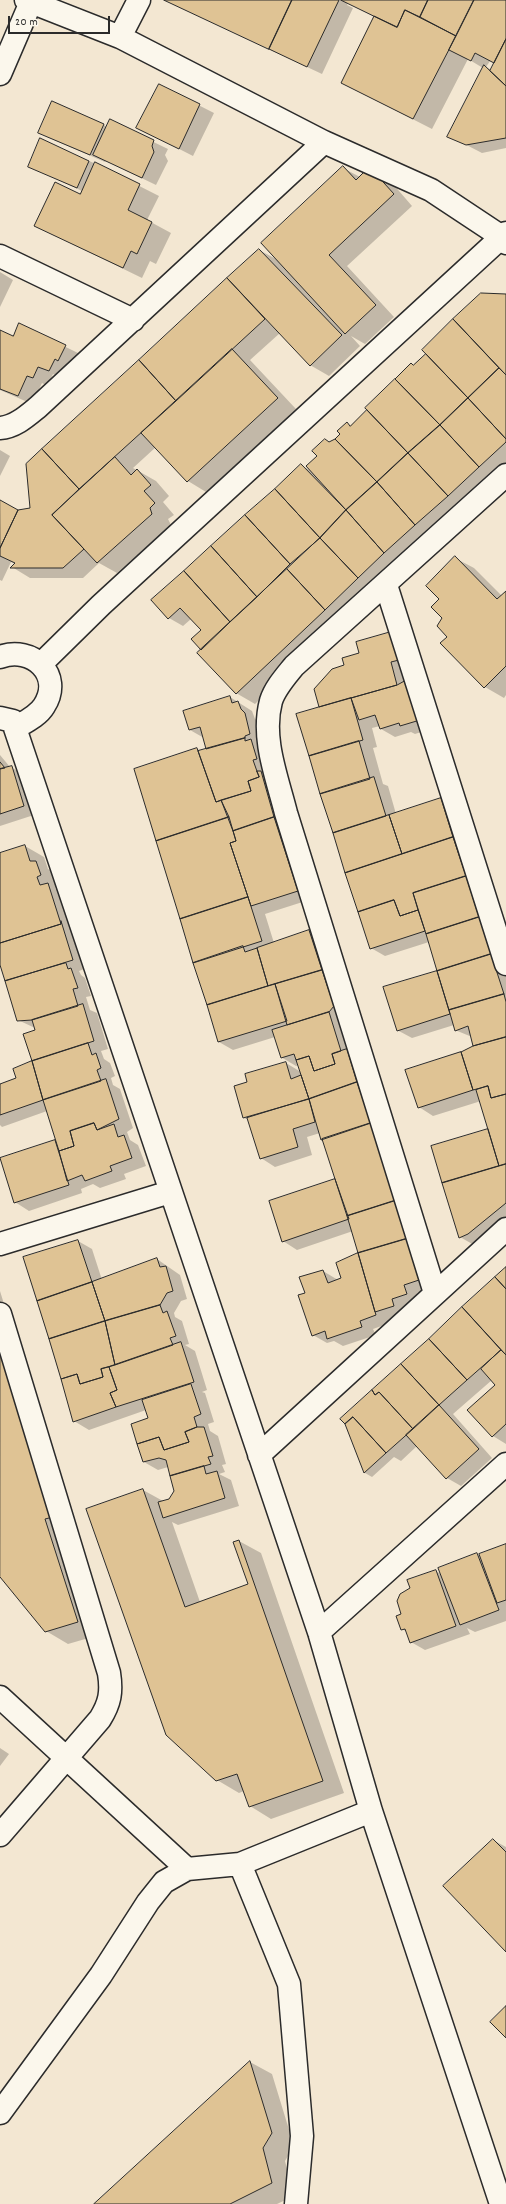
<!DOCTYPE html>
<html>
<head>
<meta charset="utf-8">
<style>
  body { margin:0 }
  #map { position:relative; width:506px; height:2204px; overflow:hidden; background:#f3e7d2; font-family:Dekko,sans-serif }
  canvas { display:block }
  .scale { position:absolute; left:8px; top:16px; width:102px; height:18px; box-sizing:border-box; border:2px solid #2b2b2b; border-top:0; padding-left:5px; font-size:12px; line-height:14px; white-space:nowrap; color:#2b2b2b; -webkit-text-stroke:3px #fbf7ec; paint-order:stroke }
</style>
</head>
<body>
<div id="map">
<canvas width="506" height="2204"></canvas>
<div class="scale">20 m</div>
</div>
<script>
const ctx = document.querySelector('canvas').getContext('2d');
ctx.lineJoin = 'round';
function paint(path, color) { ctx.fillStyle = color; ctx.fill(path, 'evenodd'); }
function strokePath(path, color, width, dash) { ctx.strokeStyle = color; ctx.lineWidth = width; ctx.lineCap = dash ? 'butt' : 'round'; ctx.setLineDash(dash || []); ctx.stroke(path); }
paint(new Path2D(`
  M164 0H506V148L482 153 449 136 483 68 468 59 432 129 342 83 375 17 348 3 347 5 353 8 322 74ZM490 61 495 63 491 70 486 67Z
  M159 85 214 113 193 156 138 128Z
  M110 121 168 149 165 155 168 161 156 185 106 161 105 162 54 140 39 132 104 125 107 127Z
  M41 140 96 164 159 196 147 220 171 233 156 264 150 261 142 278 35 226 80 195 82 191 29 166Z
  M343 168 360 177 365 172 372 176 374 174 393 184 412 206 347 266 394 317 365 344 351 336 360 346 329 376 310 365 280 333 250 360 296 409 206 492 188 481 156 447 133 468 156 481 169 496 163 502 174 515 168 519 171 525 117 573 99 563 83 578H30L12 567 15 564 11 562 2 581 0 580V501L19 511 31 509 27 465 259 250 278 260Z
  M0 272 13 280 0 307Z
  M481 294 506 295V463L399 561 343 621 255 704 236 693 202 650V631L191 619 183 626 169 618 302 466 312 471 330 443 341 434 347 423 351 426 427 354 423 350Z
  M19 324 80 354 63 379 53 374 47 386 42 383 32 404 0 390V331L13 337Z
  M0 450 10 456 0 476Z
  M455 558 474 568 502 596 506 592V695L504 698 485 687 449 637 440 599Z
  M391 633 434 728 415 734 411 732 395 737 381 729 380 726 372 728 377 747 373 748 383 784 388 786 396 814 441 799 456 807 506 969V1223L474 1245 460 1237 433 1146 489 1130 481 1101 433 1116 419 1107 407 1070 474 1047 472 1037 455 1030 454 1025 412 1038 397 1030 384 988 439 972 429 942 385 956 371 948 315 689 360 654Z
  M230 697 252 711 255 719 259 722 264 742 258 744 265 748 312 899 265 914 274 943 309 931 323 939 436 1287 417 1293 421 1302 407 1314 388 1320 390 1323 373 1329 376 1335 343 1346 334 1341 327 1343 313 1335 306 1293 323 1271 338 1280 342 1279 359 1254 353 1231 297 1250 283 1241 337 1180 324 1140 320 1133 307 1137 312 1155 275 1167 261 1158 249 1120 244 1118 235 1087 249 1082 286 1063 301 1072 299 1065 296 1066 281 1057 275 1037 233 1050 219 1042 136 770 197 749 201 751 207 750 204 738 190 730Z
  M0 755 10 767 26 775 37 814 0 826Z
  M25 846 44 857 48 869 55 873 59 886 55 888 67 895 87 968 79 971 81 975 85 978 91 996 86 997 90 1010 97 1013 108 1049 101 1051 104 1059 110 1063 115 1076 111 1078 113 1085 120 1089 133 1128 127 1132 130 1140 138 1145 146 1166 124 1174 126 1179 100 1188 93 1184 81 1189 82 1193 29 1211 15 1202 1 1159 56 1140 47 1111 2 1127 0 1125V1085L18 1079 33 1062 24 1035 36 1031 35 1028 18 1020 0 963V854Z
  M78 1241 92 1249 102 1280 157 1259 180 1275 187 1299 181 1301 174 1313 175 1317 182 1321 189 1344 185 1345 195 1351 207 1390 202 1392 205 1393 214 1422 208 1424 210 1431 218 1436 226 1464 222 1465 225 1472 219 1474 231 1480 239 1506 178 1525 172 1522 200 1602 250 1585 239 1541 261 1553 344 1793 271 1819 250 1806 244 1791 239 1793 217 1780 88 1510 143 1490 163 1501 170 1499 175 1491 168 1467 158 1470 144 1462 149 1419 146 1410 89 1430 74 1421 24 1258Z
  M506 1269V1444L493 1436 468 1410 496 1385 492 1380 453 1414 492 1458 461 1486 447 1478 417 1446 401 1461 394 1457 372 1477 365 1473 346 1424 342 1419Z
  M0 1291 74 1529 99 1635 68 1644 46 1631 0 1576Z
  M506 1544V1621L475 1632 467 1628 470 1634 425 1650 411 1642 407 1632 402 1629 403 1614 436 1571 442 1575 477 1554 482 1557Z
  M0 1748 9 1754 0 1766Z
  M493 1840 506 1847V1951Z
  M250 2062 272 2074 294 2146 285 2161 294 2196 277 2204H95Z`), '#0003');
const building = new Path2D(`
  M164 0H292L269 49Z
  M292 0H339L307 67 269 49Z
  M341 0H428L420 17 405 10 397 27Z
  M428 0H474L456 36 420 17Z
  M474 0H506V39L494 63 475 53 471 61 449 50Z
  M405 10 456 36 413 119 341 83 374 16 397 27Z
  M506 39V86L490 71Z
  M484 65 506 86V138L466 145 447 137Z
  M159 84 200 104 179 149 136 128Z
  M52 101 104 124 90 155 38 133Z
  M110 119 154 140 152 146 154 152 142 178 93 155Z
  M40 138 89 161 77 188 28 167Z
  M95 162 140 184 128 210 152 222 137 254 131 251 123 268 34 226 55 182 80 194Z
  M343 166 356 180 365 171 370 176 374 172 394 194 329 255 376 305 345 334 261 243Z
  M259 249 342 335 310 366 227 278Z
  M227 278 265 319 176 401 139 360Z
  M481 293 506 294V375L453 319Z
  M453 319 499 368 468 398 422 350Z
  M19 323 66 345 58 361 55 359 49 371 38 367 33 378 27 376 18 396 0 389V330L13 336Z
  M232 349 278 398 187 482 141 433Z
  M426 354 468 398 440 425 395 379 411 363 413 365Z
  M139 360 176 401 79 489 42 449Z
  M499 368 506 375V439L468 398Z
  M395 379 440 425 408 453 365 408Z
  M468 398 506 439V442L479 467 440 425Z
  M367 410 408 453 377 482 335 439 340 434 337 431 347 422 350 426Z
  M440 425 479 467 448 496 408 453Z
  M325 439 329 442 335 439 377 482 346 510 306 466 317 456 312 451Z
  M42 449 79 489 52 515 84 549 63 568H10L15 563 0 556V548L18 510 30 508 26 464Z
  M408 453 448 496 415 525 377 482Z
  M115 457 131 475 137 469 151 485 144 491 155 503 150 508 152 514 97 563 52 515Z
  M301 464 346 510 320 538 275 489Z
  M377 482 415 525 384 553 346 510Z
  M275 489 320 538 290 564 245 515Z
  M0 500 18 510 0 548Z
  M346 510 384 553 358 578 320 538Z
  M245 515 290 564 257 597 211 546Z
  M320 538 358 578 325 610 287 569Z
  M211 546 257 597 230 622 184 571Z
  M455 556 497 599 506 591V666L484 688 440 643 447 637 437 626 442 618 431 607 439 599 426 586Z
  M287 569 325 610 236 694 197 653Z
  M184 571 230 622 201 650 191 639 201 630 180 608 168 619 151 600Z
  M391 632 399 660 391 662 397 685 319 707 314 689 332 669 344 665 342 658 359 653 356 642Z
  M407 680 420 720 400 726 399 723 380 729 375 715 359 720 351 698 397 685Z
  M230 696 232 703 238 701 241 709 245 713 250 734 245 736V738L206 749 200 727 189 730 183 711Z
  M351 698 363 740 309 756 296 714Z
  M245 738V741L251 739 257 759 253 760 259 777 248 781 251 791 216 802 198 751Z
  M359 741 370 779 320 794 309 756Z
  M197 748 216 802 221 800 229 817 156 841 134 769Z
  M0 762 5 768 0 769Z
  M12 766 24 806 0 814V769Z
  M257 771H261L274 817 233 831 221 800 251 791 248 781 259 777Z
  M374 777 386 816 333 833 320 794Z
  M441 798 453 837 402 854 389 815Z
  M389 815 402 854 345 873 333 833Z
  M229 817 236 841 230 843 248 897 180 919 156 841Z
  M274 817 298 891 251 906 230 843 236 841 233 831Z
  M453 837 466 876 413 893 418 910 400 916 394 900 358 912 345 873Z
  M25 845 30 861H36L41 875 37 877 40 885 48 883 61 924 0 943V853Z
  M466 876 479 917 426 934 413 893Z
  M248 897 262 941 193 963 180 919Z
  M394 900 400 916 418 910 425 931 370 949 358 912Z
  M479 917 491 954 437 971 426 934Z
  M61 921 73 960 5 981 0 965V943L61 924Z
  M309 930 322 970 268 986 257 948Z
  M243 946 245 952 257 948 268 986 207 1005 193 963Z
  M491 954 504 994 449 1010 437 971Z
  M66 963 68 969 71 968 78 988 73 989 78 1006 32 1020 17 1021 5 981Z
  M322 970 334 1006 329 1012 287 1025 275 984Z
  M437 971 450 1014 397 1031 383 987Z
  M275 984 287 1021 218 1042 207 1005Z
  M504 994 506 1002V1037L473 1046 468 1026 455 1031 449 1010Z
  M83 1004 94 1041 32 1061 23 1034 35 1030 32 1020Z
  M329 1012 341 1051 332 1054 335 1064 314 1071 309 1056 296 1060 294 1054 281 1058 272 1030Z
  M506 1037V1094L491 1098 488 1086 473 1090 461 1052 473 1046Z
  M88 1043 92 1055 96 1053 101 1068 97 1070 101 1081 43 1100 32 1061Z
  M347 1049 357 1082 309 1099 296 1060 309 1056 314 1071 335 1064 332 1054Z
  M461 1052 473 1090 418 1108 405 1070Z
  M32 1061 43 1100 0 1115V1084L16 1078 13 1069Z
  M286 1062 291 1079 301 1075 309 1099 243 1118 234 1086 247 1082 245 1074Z
  M106 1079 119 1119 97 1130 94 1123 70 1131 74 1146 59 1151 43 1100Z
  M357 1082 371 1123 321 1140 309 1099Z
  M488 1086 491 1098 506 1094V1164L499 1166 476 1090Z
  M309 1099 315 1122 293 1129 298 1147 260 1159 247 1118Z
  M94 1123 97 1130 114 1124 118 1137 124 1135 132 1158 110 1166 112 1171 85 1181 82 1175 67 1181 59 1151 74 1146 70 1131Z
  M371 1123 397 1200 347 1216 322 1139Z
  M488 1129 499 1166 442 1183 431 1146Z
  M55 1140 69 1185 14 1203 0 1158Z
  M506 1164V1203L468 1234 459 1238 442 1183Z
  M335 1179 349 1219 282 1242 269 1201Z
  M397 1200 409 1238 358 1253 347 1216Z
  M409 1238 422 1279 404 1285 407 1294 392 1299 394 1306 375 1312 358 1253Z
  M78 1240 92 1282 37 1301 23 1257Z
  M358 1253 376 1315 360 1321 362 1327 327 1339 325 1331 312 1336 298 1295 305 1293 299 1277 323 1270 328 1283 341 1278 336 1263Z
  M157 1258 160 1267 166 1266 173 1291 167 1293 160 1305 105 1321 92 1282Z
  M506 1267V1289L495 1277Z
  M495 1277 506 1289V1355L462 1307Z
  M92 1282 105 1321 49 1339 37 1301Z
  M160 1305 163 1313 167 1311 176 1336 170 1338 173 1345 115 1365 105 1321Z
  M462 1307 501 1350 467 1380 429 1339Z
  M105 1321 115 1365 101 1369 103 1377 80 1384 77 1374 61 1379 49 1339Z
  M429 1339 467 1380 439 1405 401 1364Z
  M181 1342 194 1382 116 1407 110 1393 117 1390 109 1367Z
  M0 1347 53 1517 45 1519 78 1622 45 1632 0 1577Z
  M501 1350 506 1355V1424L492 1437 467 1410 495 1385 481 1369Z
  M401 1364 439 1405 413 1429 379 1392 375 1395 372 1390Z
  M109 1367 117 1390 110 1393 116 1407 73 1422 61 1379 77 1374 80 1384 103 1377 101 1369Z
  M191 1384 201 1414 194 1417 197 1427 185 1432 189 1442 164 1450 159 1437 137 1444 131 1424 148 1418 142 1400Z
  M372 1390 375 1395 379 1392 413 1429 386 1453 353 1417 345 1424 340 1419Z
  M439 1405 479 1449 446 1479 406 1435Z
  M353 1417 386 1453 364 1473 345 1424Z
  M197 1427H204L213 1456 208 1457 211 1464 170 1476 166 1460 159 1458 143 1462 137 1444 159 1437 164 1450 189 1442 185 1432Z
  M204 1466 206 1474 217 1471 225 1498 163 1518 158 1502 169 1499 174 1491 170 1476Z
  M143 1489 185 1607 248 1584 233 1542 239 1540 323 1781 249 1807 237 1774 216 1781 166 1735 86 1509Z
  M506 1544V1600L497 1603 479 1554Z
  M477 1553 499 1610 460 1625 438 1568Z
  M436 1570 456 1626 410 1643 405 1629 401 1630 396 1616 401 1614 397 1601 400 1594 410 1588 407 1580Z
  M493 1839 506 1852V1952L443 1886Z
  M506 2006V2038L490 2022Z
  M250 2061 272 2133 263 2148 272 2183 230 2204H94Z`);
paint(building, '#dfc394');
strokePath(building, '#2b2b2b', 1);
const street = new Path2D(`
  M26 0 120 37 324 142 431 190 502 237 506 243
  M120 37 139 0
  M0 74 31 2
  M0 256 133 320
  M0 428C15 427 27 416 38 407L324 142
  M386 585 506 964
  M0 657C32 645 64 675 44 706 38 716 25 722 15 728L13 721 0 718
  M41 664 101 605 506 233
  M15 728 319 1632 371 1811 501 2204
  M0 1244 170 1192
  M435 1293 286 813C277 777 261 738 271 701 275 688 286 676 294 666L506 475
  M0 1314 109 1673C112 1692 110 1703 100 1719L0 1835
  M259 1455 506 1229
  M319 1632 506 1464
  M0 1697 187 1869
  M240 1864 289 1984 302 2136 296 2204
  M0 2113 101 1975 148 1902 164 1882 187 1869 240 1864 371 1811`);
strokePath(street, '#2b2b2b', 25);
strokePath(street, '#fbf7ec', 22);
</script>
</body>
</html>
